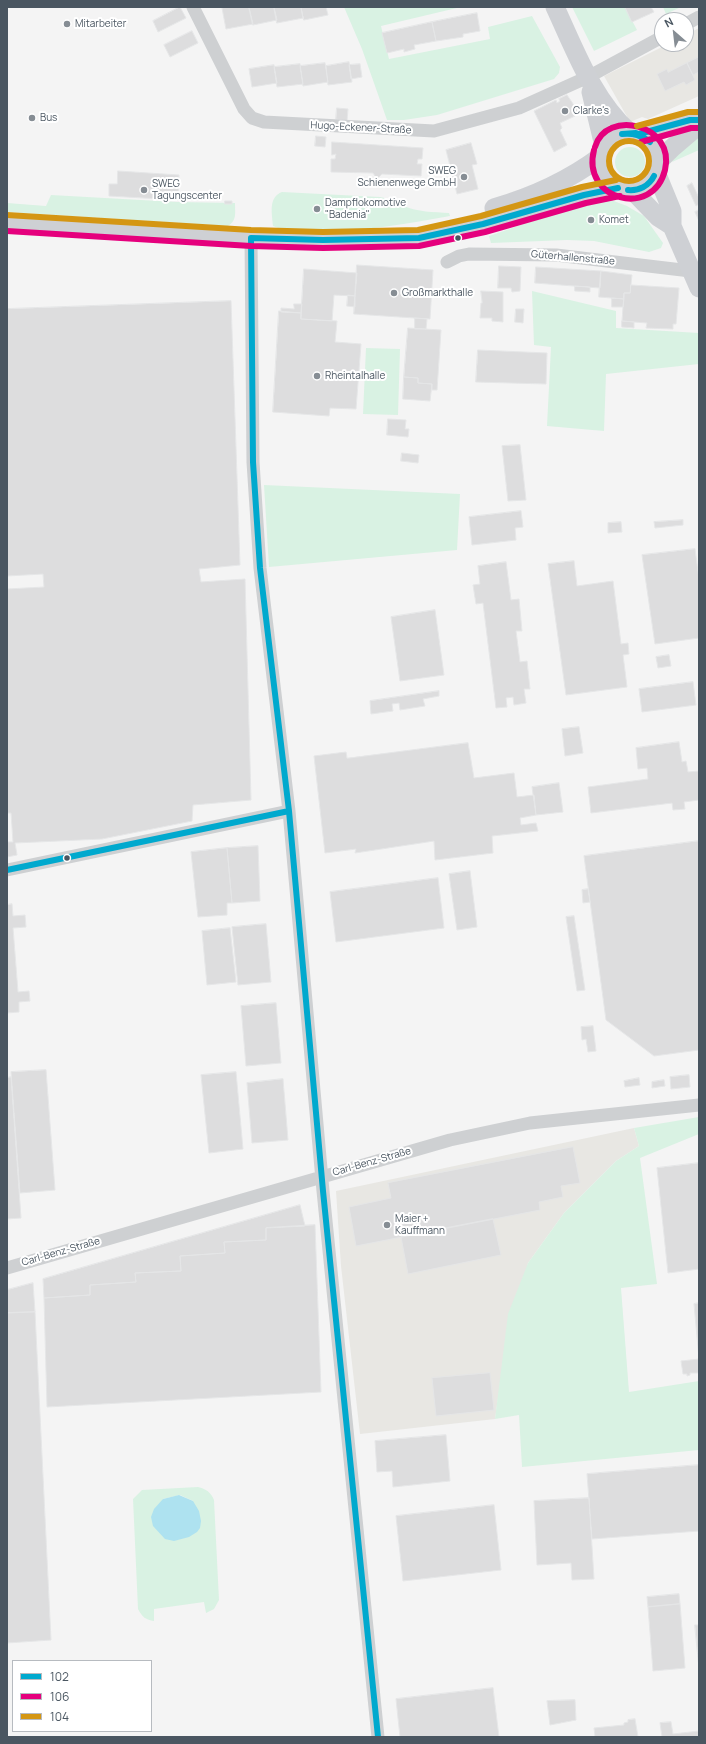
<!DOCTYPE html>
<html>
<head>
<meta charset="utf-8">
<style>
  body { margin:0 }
  #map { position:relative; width:706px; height:1744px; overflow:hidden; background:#f4f4f4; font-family:Manrope,sans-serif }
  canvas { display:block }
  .frame { position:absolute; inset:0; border:8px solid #4a5661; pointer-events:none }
  .legend { position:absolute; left:12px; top:1660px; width:140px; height:72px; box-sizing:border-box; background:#fff; border:1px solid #b7bbc0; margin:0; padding:5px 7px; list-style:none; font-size:12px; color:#4a5661 }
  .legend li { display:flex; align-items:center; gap:8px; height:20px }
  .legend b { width:20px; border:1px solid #b7bbc0 }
  .north { position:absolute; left:654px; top:12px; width:40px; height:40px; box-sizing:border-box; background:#fff; border:1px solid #b7bbc0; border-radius:50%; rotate:332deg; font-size:11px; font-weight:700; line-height:16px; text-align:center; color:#4a5661 }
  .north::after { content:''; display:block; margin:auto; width:14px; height:18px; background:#868d94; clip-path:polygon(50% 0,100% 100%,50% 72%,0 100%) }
</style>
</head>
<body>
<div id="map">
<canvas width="706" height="1744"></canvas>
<div class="frame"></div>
<ul class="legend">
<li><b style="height:5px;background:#00a9ce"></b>102</li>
<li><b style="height:5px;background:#e5007d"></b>106</li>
<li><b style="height:5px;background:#d49613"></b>104</li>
</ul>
<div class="north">N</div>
</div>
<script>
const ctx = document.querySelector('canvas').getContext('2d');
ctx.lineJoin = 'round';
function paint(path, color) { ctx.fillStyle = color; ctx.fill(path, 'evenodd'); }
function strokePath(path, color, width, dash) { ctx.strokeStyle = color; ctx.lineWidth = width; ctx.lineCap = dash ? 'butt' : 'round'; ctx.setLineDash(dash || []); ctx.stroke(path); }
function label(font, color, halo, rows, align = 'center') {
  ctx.font = font + ' Manrope,sans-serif'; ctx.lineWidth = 4; ctx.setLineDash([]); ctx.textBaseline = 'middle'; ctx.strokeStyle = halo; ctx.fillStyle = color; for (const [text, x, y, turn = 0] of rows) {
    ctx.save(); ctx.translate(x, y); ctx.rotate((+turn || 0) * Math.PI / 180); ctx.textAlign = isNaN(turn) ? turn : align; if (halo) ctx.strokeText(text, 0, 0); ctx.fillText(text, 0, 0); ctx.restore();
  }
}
paint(new Path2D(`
  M699 28V96L648 119 642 117 630 122 604 76 668 44H686V35Z
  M634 1128 639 1146 616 1161 564 1213 528 1263 502 1371 495 1419 360 1434 341 1266 336 1191Z`), '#e8e7e3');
paint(new Path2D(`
  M344 7H461L381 26 389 59 490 39 488 27 532 16 560 67 559 73 554 79 437 115 404 120H387L362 49Z
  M572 7H625L637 30 594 51Z
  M663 7H681L666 14Z
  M699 136V150L672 162 679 151Z
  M615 162a15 15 0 1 1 30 0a15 15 0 1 1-30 0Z
  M282 192 380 197C390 199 394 203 404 206 417 212 434 212 449 213L450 216C404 224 359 233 312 231 298 231 286 231 273 226 272 214 268 197 282 192Z
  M51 195 177 202 235 203C235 214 237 220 228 226L7 212V203L46 206Z
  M611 200 627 206 644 216 663 243 661 248 649 252 594 241 567 240 491 243 489 236C529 223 568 204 611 200Z
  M532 291 616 311V328L699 333V364L606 374 604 431 547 426 551 347 534 345Z
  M366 348 400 349 398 415 363 414Z
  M264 485 460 494 457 550 269 567Z
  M699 1117V1134L640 1158 657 1284 621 1288 629 1392 699 1381V1450L522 1467 519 1415 495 1419 508 1314 528 1263 564 1213 616 1161 639 1146 634 1128Z
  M198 1487C206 1489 211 1492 214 1500L219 1600 214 1609 206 1613 204 1602 154 1609V1621C146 1620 142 1617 138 1609L133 1499 142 1490ZM180 1495 193 1501 163 1499Z`), '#d9f2e3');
paint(new Path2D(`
  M179 1495 193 1501 199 1511 201 1521 200 1528 197 1532 189 1537 174 1541 165 1539 153 1526 151 1517 154 1509 163 1499Z`), '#aee2f0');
const building = new Path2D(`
  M180 7 186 18 158 32 153 21Z
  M228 7H249L253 24 226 29 222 8Z
  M249 7H274L277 20 253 25Z
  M274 7H301L303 18 277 23Z
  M301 7H326L328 15 304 20Z
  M625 7H651L654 12 632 22Z
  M477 13 480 31 463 34V37L436 41 432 22Z
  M432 22 436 41 414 45 415 49 404 52V49L387 53 382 33Z
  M192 31 198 43 170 57 164 45Z
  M699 57V72L693 75 687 63Z
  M349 62 352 82 328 85 326 66Z
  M325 63 328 82 303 86 300 66Z
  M687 63 695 80 686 85 684 82 665 91 657 74 667 69 668 72Z
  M300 64 303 84 277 87 274 67Z
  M360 64 362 77 351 79 349 65Z
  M274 65 277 83 252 87 249 69Z
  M567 95 578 111 575 116 560 123 562 128 560 130 567 145 554 152 534 111 556 100 557 103 560 101 559 99Z
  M337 108 348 109 347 121 336 119Z
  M316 136 326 137 325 147 315 146Z
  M332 142 423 148 422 159H418L417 164H422L421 176 382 174 377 179 373 173 331 172V159H335L336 154 332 155Z
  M471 143 477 164 472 165 478 189 457 194 446 150Z
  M118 171 179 175 178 200 109 196V184H117Z
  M692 183 699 198V204L696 206 687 186Z
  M225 201H232V204H225Z
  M699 210V221L695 212Z
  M357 265 433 270 430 319 354 314Z
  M499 266 521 267 520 291 512 292 511 288H498Z
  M536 267 601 271 600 288 535 283Z
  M304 269 357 273 355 296 334 295 332 321 301 319Z
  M601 271 632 275 630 293H624V299L599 297Z
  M631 285 679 288 676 324H673V329L646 328 647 323 622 321 624 293H630Z
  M575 286 590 287V292L575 291Z
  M481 291 503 292V322L492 321V318H480L481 303H482Z
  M348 295 355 296V307L347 306Z
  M612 298 624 299 623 307H612Z
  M231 301 240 565 199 569 201 582 245 579 251 800 193 805 192 821 102 839 15 843 17 855 7 857V842H13L11 813H7V589L44 587 43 574 7 576V309Z
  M294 304H302L301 313 281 312V308L294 309Z
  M516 309H524L523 323 515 322Z
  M279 311 301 313V319L337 321 335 342 361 344 356 409 330 408 329 416 273 412Z
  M415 318 427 319 426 329H415Z
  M622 321 634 322V328L622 327Z
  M408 328 441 330 437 390H432V384L418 383V378L404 377Z
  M478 350 547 353 546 384 476 382Z
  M404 377 418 378V383L432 384 430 401 403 399Z
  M388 419 406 420 405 429H409L408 437 387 435Z
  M520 445 526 500 508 501 502 446Z
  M402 453 419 455 418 463 401 461Z
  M521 511 523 527 515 528 516 540 472 545 469 517Z
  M683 520V525L655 528 654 522Z
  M621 522 622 532 608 533V523Z
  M695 549 699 579V638L655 644 642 555Z
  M574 561 577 586 613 581 621 644 628 643 629 654 623 655 627 687 566 695 548 564Z
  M506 562 511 600 519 599 522 631H516L520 662 527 661 530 689H524L526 703 514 705 513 697 506 698 507 707 496 708 483 603 476 604 473 585 480 584 478 566Z
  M435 610 444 675 400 681 391 617Z
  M669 655 671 666 658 668 656 657Z
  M693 682 696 705 642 712 639 689Z
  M439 691V696L423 699 425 706 400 710 399 703 392 704 393 711 371 714 370 701Z
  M579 727 583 753 565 756 562 729Z
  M679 742 682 762 686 761 688 772 699 771V800L684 802 685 809 673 810 672 803 591 813 588 787 648 779 647 768 638 769 636 748Z
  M468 743 474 778 514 773 517 797 534 795 536 815 520 818 521 825 536 823 538 831 492 836 493 853 435 860 434 841 355 853 356 849 325 853 314 756 346 752 347 758Z
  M559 783 563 812 536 815 532 787Z
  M699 841V1050L654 1056 606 1020 584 856Z
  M258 846 260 901 232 903 227 848Z
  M227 848 232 903H227V915L198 917 191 852Z
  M470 871 477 927 457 930 449 874Z
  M438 878 444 928 336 942 330 892Z
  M588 889 590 902 583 903 582 890Z
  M12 904 13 916 25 915 26 927 13 928 18 992 29 991 30 1001 19 1002V1012L7 1013V905Z
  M574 916 585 990 577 991 566 917Z
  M266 924 271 982 238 985 232 927Z
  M230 928 236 982 207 985 202 931Z
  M276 1003 281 1063 246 1066 241 1006Z
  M593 1026 596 1051 588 1052 586 1039 582 1040 581 1027Z
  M46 1070 55 1190 20 1193 11 1072Z
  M236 1072 243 1149 209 1153 201 1075Z
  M689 1075 690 1087 671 1089 670 1077Z
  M11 1077 21 1218 7 1219V1078Z
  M639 1078 640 1085 625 1087 624 1081Z
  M283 1079 288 1140 252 1143 247 1083Z
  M664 1080 665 1086 652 1088V1082Z
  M573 1147 580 1183 561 1186 563 1197 539 1202 540 1210 356 1246 349 1207 391 1198 388 1183Z
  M699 1163V1269L668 1273 657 1168Z
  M300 1205 305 1226 266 1228V1240L224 1242 225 1253 180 1256 181 1271 135 1273 136 1282 90 1285V1295L44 1298 43 1279Z
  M493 1219 501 1255 408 1274 401 1237Z
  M315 1225 321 1392 47 1407 44 1298 90 1295V1285L136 1282 135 1273 181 1271 180 1256 225 1253 224 1242 266 1240V1228Z
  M33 1283 35 1312 7 1313V1290Z
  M699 1303V1373H690V1375L687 1376V1374H683L681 1361 699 1359 694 1304Z
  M35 1312 51 1640 7 1643V1313Z
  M490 1373 494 1410 436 1416 432 1378Z
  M446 1435 450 1481 393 1487 392 1471 377 1472 375 1441Z
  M699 1465V1531L592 1539 587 1474Z
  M589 1498 594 1579 572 1580 571 1563 537 1565 534 1501Z
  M494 1505 501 1570 403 1581 396 1516Z
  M679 1594 680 1604 648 1607 647 1597Z
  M680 1604 685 1668 653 1671 648 1607Z
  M695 1625H699V1668Z
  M493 1688 499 1737H400L396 1699Z
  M575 1700 576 1720 550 1725 547 1701Z
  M635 1719 638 1737H595L594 1728 624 1725V1723L628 1722V1720Z
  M671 1722 673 1734 699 1731V1737H662L660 1723Z`);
paint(building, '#ddddde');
strokePath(building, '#e5e6e7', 1);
strokePath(new Path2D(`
  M193 7 244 109 252 118 264 122 434 131 519 108 588 77 662 37
  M686 24 699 17
  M251 238 253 462 260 568 289 811 323 1191 378 1737
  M447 262 459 256 469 254 556 255 699 272
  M7 870 289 811
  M7 1268 450 1140 530 1123 699 1105`), '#ced0d2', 13);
strokePath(new Path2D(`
  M555 7C575 50 593 100 629 132
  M591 92 604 146
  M600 161a29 29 0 1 1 58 0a29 29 0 1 1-58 0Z
  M639 134 690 120H699
  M658 162 672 148 699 125
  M656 172 672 211V226L699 288
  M632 190 658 217 672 226
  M494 208C532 197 569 180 600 157
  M7 223 251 238 323 240 419 238 483 224 584 195 618 188`), '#ced0d4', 19);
strokePath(new Path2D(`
  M622 134 636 133 650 142
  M622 134C634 133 641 135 650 142
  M639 134 690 120H699
  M628 190C639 191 649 186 654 176
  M251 238 253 462 260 568 289 811 323 1191 378 1737
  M251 238 323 240 419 238 483 224 584 195 618 188
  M7 870 289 811`), '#00a9ce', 6);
strokePath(new Path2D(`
  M641 142 691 128H699
  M594 150C581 200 653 219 665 170 676 124 606 108 595 147
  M7 231 251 246 323 248 419 246 485 232 586 203 620 196`), '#e5007d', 6);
strokePath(new Path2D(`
  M637 126 688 112H699
  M609 161a20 20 0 1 1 40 0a20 20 0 1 1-40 0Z
  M7 215 251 230 323 232 418 230 481 216 582 187 616 180`), '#d49613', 6);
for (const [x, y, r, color] of [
  [67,24,4,"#868d94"],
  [565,111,4,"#868d94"],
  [32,118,4,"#868d94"],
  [464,177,4,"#868d94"],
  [144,190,4,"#868d94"],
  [317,209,4,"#868d94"],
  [591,220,4,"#868d94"],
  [458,238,3.5,"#4a5661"],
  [394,293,4,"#868d94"],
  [317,376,4,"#868d94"],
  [67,858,3.5,"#4a5661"],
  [387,1225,4,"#868d94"]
]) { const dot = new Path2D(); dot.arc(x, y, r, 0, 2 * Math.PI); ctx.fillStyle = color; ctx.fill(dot); strokePath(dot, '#fff', 1.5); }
label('10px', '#4a5661', '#fff', [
  ["Mitarbeiter",75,24],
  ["Clarke's",573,111],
  ["Bus",40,118],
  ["SWEG",456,171,"right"],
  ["Schienenwege GmbH",456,183,"right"],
  ["SWEG",152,184],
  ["Tagungscenter",152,196],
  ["Dampflokomotive",325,203],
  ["\"Badenia\"",325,215],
  ["Komet",599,220],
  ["Großmarkthalle",402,293],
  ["Rheintalhalle",325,376],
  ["Maier +",395,1219],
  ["Kauffmann",395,1231]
], 'left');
label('10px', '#4a5661', '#fff', [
  ["Hugo-Eckener-Straße",361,128,3],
  ["Güterhallenstraße",573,258,5],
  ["Carl-Benz-Straße",372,1162,-16],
  ["Carl-Benz-Straße",61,1252,-16]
]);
</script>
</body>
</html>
